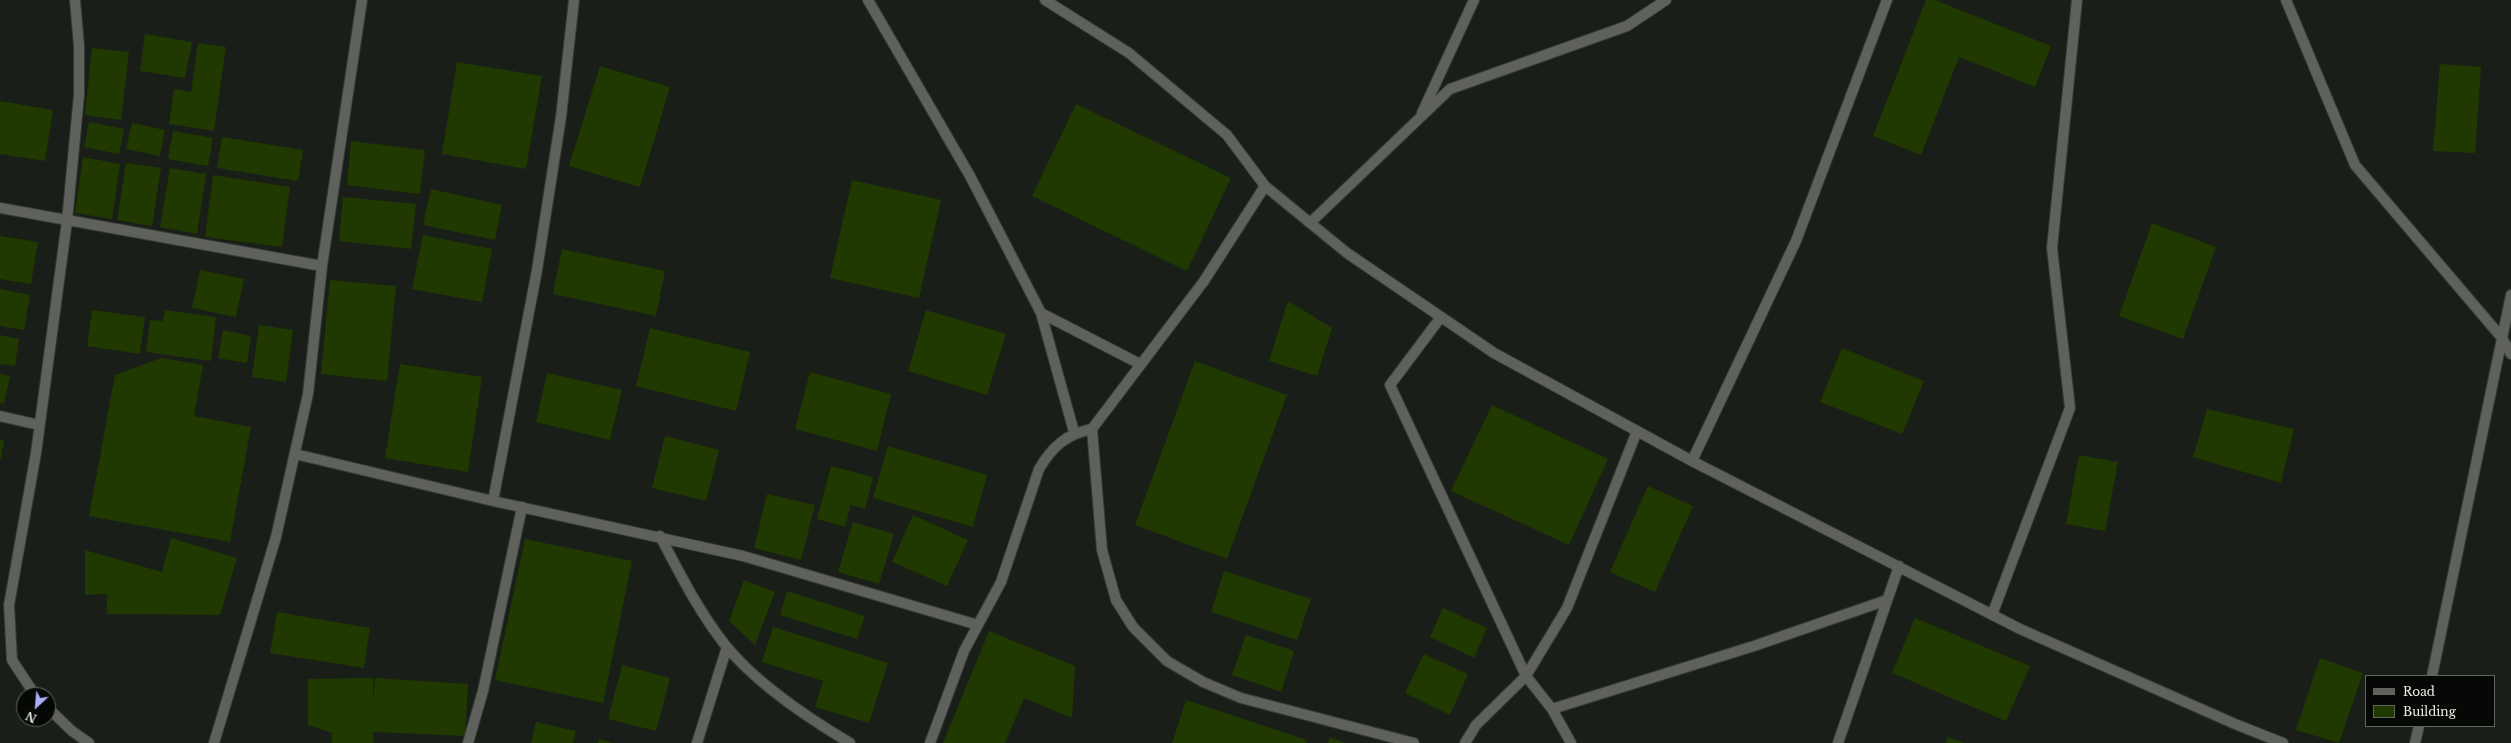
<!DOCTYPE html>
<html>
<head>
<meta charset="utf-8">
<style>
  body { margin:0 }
  #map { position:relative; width:2511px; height:743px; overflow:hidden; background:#1a1e18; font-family:"Libre Baskerville",serif }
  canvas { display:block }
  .legend { position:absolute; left:2365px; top:675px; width:130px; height:52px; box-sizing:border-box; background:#060805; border:1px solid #626461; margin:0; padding:5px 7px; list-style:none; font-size:12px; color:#eceeea }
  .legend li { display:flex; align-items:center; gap:8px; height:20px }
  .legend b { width:20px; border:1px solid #626461 }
  .north { position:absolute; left:16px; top:687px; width:40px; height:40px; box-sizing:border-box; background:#060805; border:1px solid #626461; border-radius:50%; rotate:206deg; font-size:11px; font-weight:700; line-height:16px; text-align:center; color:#eceeea }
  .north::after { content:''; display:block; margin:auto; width:14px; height:18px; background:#acaffb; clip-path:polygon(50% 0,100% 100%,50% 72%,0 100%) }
</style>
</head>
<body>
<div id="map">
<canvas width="2511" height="743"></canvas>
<ul class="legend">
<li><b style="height:5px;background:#5f615d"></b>Road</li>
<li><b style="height:11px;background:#1f3900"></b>Building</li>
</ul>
<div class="north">N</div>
</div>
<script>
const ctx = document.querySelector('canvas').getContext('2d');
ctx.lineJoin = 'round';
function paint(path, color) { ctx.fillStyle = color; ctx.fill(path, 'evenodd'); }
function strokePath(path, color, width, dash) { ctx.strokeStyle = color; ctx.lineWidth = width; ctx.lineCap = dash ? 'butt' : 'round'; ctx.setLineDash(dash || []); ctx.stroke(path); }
paint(new Path2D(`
  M1926 0H1935L2051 46 2035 87 1959 57 1921 155 1873 136Z
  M145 34 192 42 185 78 140 71Z
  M198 43 226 47 214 131 169 124 174 89 191 92Z
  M92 48 129 52 121 120 85 115Z
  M457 62 542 76 526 169 442 154Z
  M2440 64 2481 67 2475 153 2433 151Z
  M600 66 670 87 640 187 569 166Z
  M0 101 53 110 45 161 0 154Z
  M1076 104 1231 178 1187 271 1032 196Z
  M89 122 124 129 119 154 84 147Z
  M132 123 165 130 160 156 126 149Z
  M173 131 213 138 208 166 168 159Z
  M222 137 303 150 298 181 217 168Z
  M351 141 425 150 420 194 347 185Z
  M83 157 120 164 112 219 75 213Z
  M126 163 161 168 152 226 117 220Z
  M170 168 206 174 197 234 160 227Z
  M213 175 290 187 282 247 205 237Z
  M852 180 941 200 919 298 830 278Z
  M431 189 502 205 495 240 423 225Z
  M343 197 416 204 411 249 339 241Z
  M2152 223 2216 247 2183 339 2119 316Z
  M423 235 492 249 482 302 412 289Z
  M0 236 38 242 31 284 0 279Z
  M562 249 665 271 656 316 553 294Z
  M200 270 244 279 236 317 192 308Z
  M330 280 396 286 387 381 321 374Z
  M0 289 30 295 24 330 0 326Z
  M1288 301 1332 328 1317 376 1269 361Z
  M92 310 145 317 140 354 87 346Z
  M165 310 216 317 211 361 146 352 150 320 163 321Z
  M926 310 1006 334 987 395 908 371Z
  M259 325 293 330 286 382 252 377Z
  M650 328 750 352 736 411 636 386Z
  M223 330 251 336 247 363 218 358Z
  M0 335 19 339 15 366 0 364Z
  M1842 348 1924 381 1902 434 1820 402Z
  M161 358 203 365 194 416 251 427 230 542 89 516 115 375Z
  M1195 361 1287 395 1227 559 1135 525Z
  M400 364 482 377 468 472 385 458Z
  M810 372 891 394 877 451 795 429Z
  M547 373 622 390 610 440 536 422Z
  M0 374 10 376 4 404 0 403Z
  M1492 405 1608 459 1569 545 1451 491Z
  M2207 409 2294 429 2281 483 2193 457Z
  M665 436 719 450 706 501 652 488Z
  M0 440H4L1 459H0Z
  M888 446 987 475 973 527 873 498Z
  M2079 455 2118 462 2105 531 2066 524Z
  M831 466 873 477 865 509 851 505 845 527 817 519Z
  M1648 486 1693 506 1655 592 1610 572Z
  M767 494 815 505 801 560 754 548Z
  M913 515 968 540 947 586 892 562Z
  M853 522 894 534 879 584 838 572Z
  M171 538 237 558 220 615 107 614V594L85 595V550L162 572Z
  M525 539 632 561 603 703 495 680Z
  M1224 571 1311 599 1297 640 1211 612Z
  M744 580 775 592 755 645 729 621Z
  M787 591 865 616 857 639 780 615Z
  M1443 608 1487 628 1474 658 1430 637Z
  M277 612 370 628 364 668 270 653Z
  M1915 618 2030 666 2006 721 1892 673Z
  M773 627 888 663 869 723 815 707 823 681 762 662Z
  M989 631 1075 666 1072 718 1024 698 1005 743H943Z
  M1246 635 1294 651 1281 692 1232 675Z
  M1424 654 1468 674 1450 715 1405 693Z
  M2320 658 2363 673 2339 743 2296 730Z
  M622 665 670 678 656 731 608 719Z
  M373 678V702L375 678 468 684 465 736 373 732 374 743H332V733L308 725V679Z
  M1186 700 1307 740 1306 743H1172Z
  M536 722 576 731 573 743H531Z
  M1330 737 1345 743H1328Z
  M1948 737 1964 743H1946Z
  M599 739 612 743H598Z`), '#1f3900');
const street = new Path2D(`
  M868 0 970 176 1041 313 1074 432
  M1045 0 1129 53 1227 135 1265 186 1347 253 1494 353 1692 461 2020 629 2235 724 2283 743
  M2286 0 2355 165 2502 338 2511 354
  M1422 113 1474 0
  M1265 186 1204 281 1092 429 1102 550 1116 600 1133 627 1167 661 1203 682 1241 698 1414 743
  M0 208 322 266
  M1310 223 1450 89 1627 26 1666 0
  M1041 313 1140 364
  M1441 317 1390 385 1526 676 1552 709 1571 743
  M0 416 39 425
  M295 454 493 501 743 556 978 625
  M1692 461 1796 241 1887 0
  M493 501 537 270 561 117 574 0
  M660 536C680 574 699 612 726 646 757 684 808 718 850 743
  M1992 615 2070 408 2052 248 2077 0
  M2432 676 2511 295
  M35 695 12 660 9 605 36 453 67 221 79 95V46L75 0
  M48 708 72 731 89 743
  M1552 709 1754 646 1887 600
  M214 743 276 537 308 394 322 266 362 0
  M468 743 483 691 522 507
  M697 743 727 647
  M930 743 964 651 1001 582 1039 469C1052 447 1066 434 1092 429
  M1465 743 1476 725 1526 676 1567 608 1637 431
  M1838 743 1899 566
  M2415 743 2419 726`);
strokePath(street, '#373b35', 12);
strokePath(street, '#5f615d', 10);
</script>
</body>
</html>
